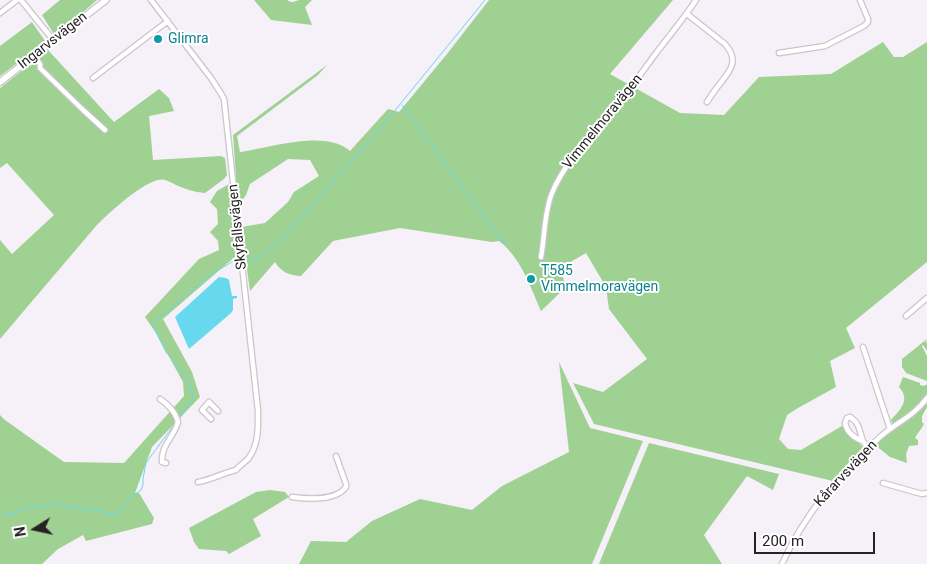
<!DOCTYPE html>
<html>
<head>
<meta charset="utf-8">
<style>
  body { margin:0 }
  #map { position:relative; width:927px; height:564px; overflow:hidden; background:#f6f0f8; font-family:Roboto,sans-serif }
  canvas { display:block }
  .north { position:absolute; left:10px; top:504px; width:50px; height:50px; -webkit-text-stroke:4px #fff; paint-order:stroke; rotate:260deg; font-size:14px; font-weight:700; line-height:20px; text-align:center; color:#242225 }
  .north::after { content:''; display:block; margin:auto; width:18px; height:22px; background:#242225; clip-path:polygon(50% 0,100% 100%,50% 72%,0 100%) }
  .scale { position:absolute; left:754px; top:532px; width:121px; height:22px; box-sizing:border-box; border:2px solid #242225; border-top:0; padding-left:6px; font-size:15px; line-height:18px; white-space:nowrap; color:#242225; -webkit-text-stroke:4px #fff; paint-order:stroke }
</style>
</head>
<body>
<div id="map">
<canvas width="927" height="564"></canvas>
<div class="north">N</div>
<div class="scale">200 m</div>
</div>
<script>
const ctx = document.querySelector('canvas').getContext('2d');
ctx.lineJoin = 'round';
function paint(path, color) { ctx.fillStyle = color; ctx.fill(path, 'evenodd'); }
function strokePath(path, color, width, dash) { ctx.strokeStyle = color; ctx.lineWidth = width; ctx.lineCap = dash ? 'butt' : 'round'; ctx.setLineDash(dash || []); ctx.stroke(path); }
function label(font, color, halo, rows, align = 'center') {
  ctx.font = font + ' Roboto,sans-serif'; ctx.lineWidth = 4; ctx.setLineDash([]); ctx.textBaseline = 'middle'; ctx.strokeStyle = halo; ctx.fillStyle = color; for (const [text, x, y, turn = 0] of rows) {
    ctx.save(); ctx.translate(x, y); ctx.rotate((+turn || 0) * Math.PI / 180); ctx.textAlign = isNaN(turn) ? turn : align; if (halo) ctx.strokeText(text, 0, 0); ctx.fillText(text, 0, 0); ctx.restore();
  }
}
paint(new Path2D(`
  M60 0H97L55 36 42 15Z
  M254 0H287C293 4 294 1 300 0 304 0 308 0 312 0L305 7 312 25 271 20Z
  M489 0H673L610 74 680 113 724 115 759 77 831 74 883 42 894 57H903L927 42V262L846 328 855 348 830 361 836 387 798 408 787 415 779 439 788 449 801 450 842 426 863 447 833 481 594 424 573 383 603 392 647 359 609 309 606 287 586 253 560 268 566 287 541 311C530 286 521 258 499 241L492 242 400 228 333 241 301 276C290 276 280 271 275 262L250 291 241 227 265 223 288 202 294 192 319 176 310 160 288 159 250 184 246 195 238 206 233 135 327 65 318 75 237 136 240 152C270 148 325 129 350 151L388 109 399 112 447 54Z
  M32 22 45 41 43 44 0 76V46Z
  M48 50 114 122 159 89 169 98 174 111 149 116 153 160 221 156 225 158 227 175 224 179 205 193C194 192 185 189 176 185 172 183 169 181 165 180 149 175 107 215 96 226L0 339V240L12 254 54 215 7 163 0 168V88Z
  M229 184 237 255 163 319 192 372 200 397 152 447 135 493H139L154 518 152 524 86 541 83 535 58 549 42 564H0V415L5 420 64 462 124 463 184 396 183 382 156 333 145 317 199 259 219 250 218 241 210 232 218 224 217 209 210 202 217 191Z
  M927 339 925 343 927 342V351L923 345 922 346 927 356V381L906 373 902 367V359Z
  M559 362 590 428 643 441 592 564H299L311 541 346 542 372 521 420 499 472 510 502 486 569 452Z
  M903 377 920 383V385L924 386 925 385H927V394L913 412 893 424 891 420C900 410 911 400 899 387Z
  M925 404 927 405V407L922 416V422L924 424C922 429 917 433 915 438L918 440V445L909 446 906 454 907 463 890 457 875 445 882 438 913 417Z
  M649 443 779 474 773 490 747 476 704 535 722 564H599Z
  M270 490 285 492 289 497 253 519 261 536 229 554 226 551 199 549 194 542 189 528 256 492Z`), '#9fd192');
paint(new Path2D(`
  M219 277 226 278 229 280 232 296H237V298L233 299V310L231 313 189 349 175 317Z`), '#66d9ef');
strokePath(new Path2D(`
  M402 105 505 245
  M243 258 250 261 256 259 276 245 375 135 485 0
  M178 419 193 398 189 381 166 352 152 324 209 276 235 260 239 259
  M0 511 9 515 26 508 51 504 116 514 134 495 141 490 143 485V479L146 463 176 422`), '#66d9ef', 1);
const street = new Path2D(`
  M21 0 54 41
  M151 0 211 78 220 92 224 99 258 411C258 428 259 445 248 459 244 463 239 466 236 470 223 473 211 480 198 482
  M0 13 17 0
  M687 14 725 44C740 61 730 71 719 85 714 91 711 96 707 102
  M779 53 825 46 864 26 868 22V19L860 0
  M34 56 40 64V68L82 109 105 130
  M93 78 168 21
  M541 257C545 235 544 213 552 193 566 159 596 132 618 104 632 87 644 69 657 52 670 35 684 18 696 0
  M906 316 927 298
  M863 347 890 429
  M160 399C168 404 176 413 178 422 174 437 161 445 162 462L166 463
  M211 419 202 410 209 402 218 411
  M863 441C854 438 847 433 845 423L847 418 850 417C860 423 859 431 863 441 864 442 867 447 868 448
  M883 483 922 494 927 493
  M292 497C307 499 336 501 346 487V484L336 456
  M782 564C805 513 839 474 880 437 897 422 913 417 927 398`);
const secondary = new Path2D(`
  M0 82 106 0`);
strokePath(street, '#cac5cc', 7);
strokePath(secondary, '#cac5cc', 8);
strokePath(street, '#fff', 4.5);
strokePath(secondary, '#fff', 5.5);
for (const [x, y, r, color] of [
  [158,39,5,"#0f9aa8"],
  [531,279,5,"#0f9aa8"]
]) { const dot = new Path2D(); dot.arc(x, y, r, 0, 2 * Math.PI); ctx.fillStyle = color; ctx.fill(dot); strokePath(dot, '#fff', 2); }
label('14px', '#0d838f', '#fff', [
  ["Glimra",168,39],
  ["T585",541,271],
  ["Vimmelmoravägen",541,287]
], 'left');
label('14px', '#242225', '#fff', [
  ["Ingarvsvägen",53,41,-38],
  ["Vimmelmoravägen",603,122,-51],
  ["Skyfallsvägen",238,227,-96],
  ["Kårarvsvägen",846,474,-47]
]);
</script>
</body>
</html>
